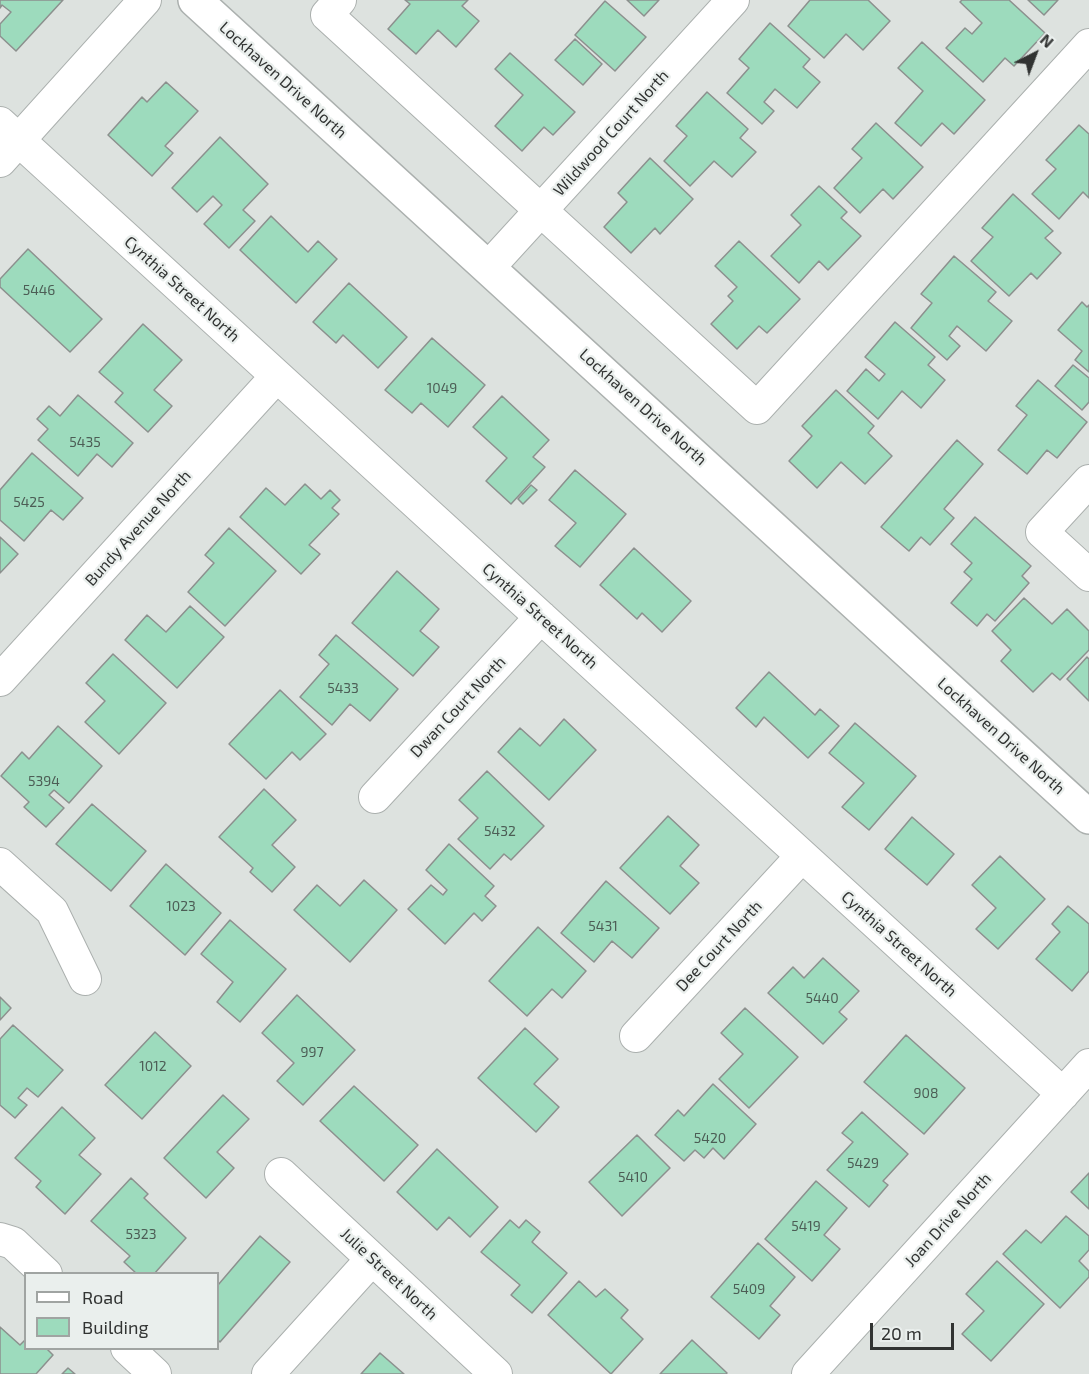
<!DOCTYPE html>
<html>
<head>
<meta charset="utf-8">
<style>
  body { margin:0 }
  #map { position:relative; width:1089px; height:1374px; overflow:hidden; background:#dde2df; font-family:"Exo 2",sans-serif }
  canvas { display:block }
  .legend { position:absolute; left:24px; top:1272px; width:195px; height:78px; box-sizing:border-box; background:#eaefed; border:2px solid #a0a4a2; margin:0; padding:8px 10px; list-style:none; font-size:18px; color:#313332 }
  .legend li { display:flex; align-items:center; gap:12px; height:30px }
  .legend b { width:30px; border:2px solid #a0a4a2 }
  .north { position:absolute; left:1005px; top:24px; width:60px; height:60px; -webkit-text-stroke:4px #eaefed; paint-order:stroke; rotate:42deg; font-size:16px; font-weight:700; line-height:24px; text-align:center; color:#313332 }
  .north::after { content:''; display:block; margin:auto; width:21px; height:27px; background:#313332; clip-path:polygon(50% 0,100% 100%,50% 72%,0 100%) }
  .scale { position:absolute; left:870px; top:1323px; width:84px; height:27px; box-sizing:border-box; border:3px solid #313332; border-top:0; padding-left:8px; font-size:18px; line-height:21px; white-space:nowrap; color:#313332; -webkit-text-stroke:4px #eaefed; paint-order:stroke }
</style>
</head>
<body>
<div id="map">
<canvas width="1089" height="1374"></canvas>
<ul class="legend">
<li><b style="height:8px;background:#fff"></b>Road</li>
<li><b style="height:16px;background:#9ddbbd"></b>Building</li>
</ul>
<div class="north">N</div>
<div class="scale">20 m</div>
</div>
<script>
const ctx = document.querySelector('canvas').getContext('2d');
ctx.lineJoin = 'round';
function paint(path, color) { ctx.fillStyle = color; ctx.fill(path, 'evenodd'); }
function strokePath(path, color, width, dash) { ctx.strokeStyle = color; ctx.lineWidth = width; ctx.lineCap = dash ? 'butt' : 'round'; ctx.setLineDash(dash || []); ctx.stroke(path); }
function label(font, color, halo, rows, align = 'center') {
  ctx.font = font + ' "Exo 2",sans-serif'; ctx.lineWidth = 4.5; ctx.setLineDash([]); ctx.textBaseline = 'middle'; ctx.strokeStyle = halo; ctx.fillStyle = color; for (const [text, x, y, turn = 0] of rows) {
    ctx.save(); ctx.translate(x, y); ctx.rotate((+turn || 0) * Math.PI / 180); ctx.textAlign = isNaN(turn) ? turn : align; if (halo) ctx.strokeText(text, 0, 0); ctx.fillText(text, 0, 0); ctx.restore();
  }
}
const building = new Path2D(`
  M0 0H63L16 51 0 36V24L11 12 2 5 0 8Z
  M405 0H468L462 6 479 21 456 47 438 30 416 54 388 29 410 4Z
  M627 0H659L644 16Z
  M868 0 890 21 863 50 846 34 824 58 788 26 810 0Z
  M962 0H1009L1045 33 1014 66 1005 58 983 82 946 48 965 28 972 34 982 23 960 2Z
  M1028 0H1058L1044 15Z
  M605 1 646 37 615 71 575 35Z
  M770 23 810 59 803 67 820 82 797 108 775 89 764 102 774 111 762 124 727 93 749 68 739 59Z
  M575 39 602 64 583 85 555 60Z
  M922 42 985 100 954 134 942 123 921 146 895 123 923 91 898 68Z
  M510 53 575 112 553 135 544 127 522 151 495 126 523 95 495 69Z
  M166 82 198 111 165 146 173 153 152 176 108 135 142 97 147 102Z
  M707 92 748 129 740 138 756 152 732 177 714 161 690 186 664 161 687 136 676 126Z
  M876 123 923 167 893 199 883 189 860 213 834 188 862 158 852 149Z
  M1079 125 1089 134V198L1083 192 1059 219 1032 194 1056 169 1046 160Z
  M220 137 268 184 243 210 255 221 229 248 204 224 222 205 213 196 197 212 172 188Z
  M650 158 693 199 660 234 655 228 631 253 604 227 627 202 618 193Z
  M819 186 847 212 841 218 861 236 828 270 819 261 799 283 771 256 801 225 791 215Z
  M1013 194 1053 231 1045 238 1061 253 1037 279 1031 273 1009 296 971 261 993 237 982 228Z
  M271 216 308 252 318 241 337 259 296 303 240 250Z
  M739 241 800 299 767 333 759 326 737 349 711 324 733 301 728 296 737 287 715 266Z
  M28 249 102 319 70 352 0 287V279Z
  M954 256 996 292 988 301 1012 321 986 351 957 326 949 336 960 346 947 360 911 328 932 303 921 294Z
  M349 283 407 337 378 368 343 335 336 343 313 322Z
  M1082 302 1087 307 1089 305V372L1075 360 1082 351 1058 330Z
  M895 322 935 357 928 365 945 380 921 408 902 391 878 419 847 391 866 369 879 381 885 374 865 357Z
  M143 324 182 360 154 390 172 406 148 432 115 402 123 393 99 372Z
  M432 338 485 385 448 427 421 403 412 413 385 390Z
  M1073 365 1089 378V402L1082 410 1055 386Z
  M1038 380 1087 422 1057 458 1047 450 1027 474 998 450 1027 415 1016 406Z
  M836 390 874 426 868 433 892 456 865 484 841 462 817 488 789 461 812 436 802 426Z
  M78 395 133 443 112 467 97 454 78 476 38 440 48 429 37 419 49 406 60 416Z
  M502 396 549 440 533 457 545 467 511 504 486 481 507 458 473 427Z
  M957 440 983 464 944 509 954 518 930 545 921 537 909 551 881 527Z
  M32 453 83 498 63 520 51 510 24 541 0 520V490Z
  M575 470 626 514 580 567 555 546 576 523 549 500Z
  M305 484 321 499 330 490 340 500 332 508 339 514 309 545 320 554 301 574 240 517 266 488 285 505Z
  M531 485 537 490 523 504 518 499Z
  M975 517 1031 566 1022 576 1029 583 995 621 987 614 977 626 951 603 972 579 964 572 972 563 951 544Z
  M229 528 276 571 225 626 188 592 214 563 205 555Z
  M0 537 18 554 0 573Z
  M634 548 691 601 662 632 642 613 637 619 600 585Z
  M397 571 439 609 420 631 439 647 413 676 352 623Z
  M1024 598 1052 624 1067 609 1089 631V650L1060 680 1052 673 1033 692 1001 661 1011 650 992 631Z
  M190 606 224 637 177 688 125 640 147 615 166 632Z
  M336 635 398 689 370 721 350 704 332 725 300 697 329 664 319 655Z
  M113 654 166 703 119 754 85 722 105 701 86 683Z
  M1087 657 1089 659V701L1067 679Z
  M769 672 815 715 820 709 839 726 808 758 764 717 756 727 736 708Z
  M280 690 326 734 300 760 292 752 266 779 229 744Z
  M564 719 596 750 549 800 498 752 520 728 540 746Z
  M855 723 916 776 869 830 842 807 864 783 829 753Z
  M58 726 102 766 69 803 54 790 49 795 64 808 46 827 24 807 29 802 1 776 22 752 29 759Z
  M487 771 544 826 511 860 504 854 490 869 458 839 478 818 459 800Z
  M264 789 296 820 272 845 295 867 272 892 250 872 253 868 219 837Z
  M92 804 146 851 111 891 56 844Z
  M668 816 699 845 680 866 699 883 670 914 620 868Z
  M912 817 954 854 927 885 885 849Z
  M449 844 494 886 485 896 496 906 482 921 474 913 445 944 408 909 431 885 443 895 447 890 426 870Z
  M1000 856 1045 899 998 949 976 929 996 908 972 885Z
  M166 864 221 913 185 955 130 906Z
  M364 880 397 910 350 962 294 910 317 885 340 906Z
  M606 881 659 928 632 958 612 941 594 962 561 933Z
  M1068 906 1089 924V971L1072 991 1036 959 1060 932 1052 924Z
  M230 920 286 969 240 1022 217 1002 233 982 201 954Z
  M538 927 586 971 562 998 552 989 527 1016 489 981Z
  M823 958 859 991 839 1012 847 1019 823 1044 768 993 793 967 804 978Z
  M297 995 355 1050 303 1105 277 1081 294 1063 262 1033Z
  M0 997 11 1008 0 1020Z
  M745 1008 798 1057 749 1108 719 1079 743 1054 721 1033Z
  M13 1025 63 1070 38 1097 27 1088 18 1098 27 1105 15 1118 0 1105V1039Z
  M525 1028 558 1059 534 1084 559 1107 536 1132 478 1078Z
  M155 1032 191 1066 142 1119 105 1085Z
  M906 1035 965 1088 924 1134 864 1082Z
  M713 1084 756 1124 724 1159 713 1148 704 1158 695 1150 684 1161 655 1135 678 1110 684 1116Z
  M354 1086 418 1145 384 1181 320 1121Z
  M223 1095 249 1119 217 1152 234 1168 206 1198 164 1158Z
  M62 1107 95 1138 79 1155 101 1174 65 1214 36 1187 41 1181 15 1158Z
  M862 1112 908 1154 883 1181 888 1185 869 1207 827 1170 853 1142 842 1133Z
  M637 1135 670 1168 622 1216 589 1182Z
  M437 1149 498 1207 470 1237 449 1217 437 1230 397 1192Z
  M1089 1173V1209L1071 1192Z
  M131 1178 148 1194 144 1198 186 1238 154 1274H137L124 1262 130 1256 91 1221Z
  M816 1181 847 1208 824 1235 840 1249 812 1281 765 1239Z
  M1066 1216 1089 1236V1250L1079 1261 1089 1271V1277L1060 1308 1003 1254 1026 1230 1041 1243Z
  M510 1220 519 1228 526 1220 540 1232 532 1242 567 1273 532 1313 511 1295 520 1285 481 1252Z
  M260 1236 290 1262 220 1342 218 1340V1285Z
  M758 1243 795 1277 770 1306 780 1315 759 1339 711 1297Z
  M997 1261 1044 1304 991 1361 962 1334 984 1311 966 1294Z
  M579 1281 596 1297 605 1289 628 1310 621 1318 643 1339 611 1374 548 1315Z
  M0 1327 20 1345 26 1339V1348H46L53 1355 36 1374H0Z
  M692 1340 727 1373 726 1374H660Z
  M380 1353 404 1374H361Z
  M68 1368 75 1374H62Z`);
paint(building, '#9ddbbd');
strokePath(building, '#8c908e', 1.5);
const minor = new Path2D(`
  M340 0 327 15 757 408 1089 45
  M0 123 1063 1094
  M0 161 145 0
  M489 267 733 0
  M1089 481 1042 532 1089 575
  M0 680 277 376
  M375 797 541 617
  M0 864 52 911 85 979
  M636 1036 802 856
  M281 1174 496 1374
  M0 1239 13 1243 46 1274
  M127 1348 155 1374
  M268 1374 372 1259
  M808 1374 1089 1065`);
const tertiary = new Path2D(`
  M195 0 1089 817`);
strokePath(minor, '#abb0ae', 34);
strokePath(tertiary, '#abb0ae', 36);
strokePath(minor, '#fff', 32);
strokePath(tertiary, '#fff', 33);
label('14px', '#4c5d55', null, [
  ["5446",39,290],
  ["1049",442,388],
  ["5435",85,442],
  ["5425",29,502],
  ["5433",343,688],
  ["5394",44,781],
  ["5432",500,831],
  ["1023",181,906],
  ["5431",603,926],
  ["5440",822,998],
  ["997",312,1052],
  ["1012",153,1066],
  ["908",926,1093],
  ["5420",710,1138],
  ["5429",863,1163],
  ["5410",633,1177],
  ["5419",806,1226],
  ["5323",141,1234],
  ["5409",749,1289]
]);
label('16px', '#313332', '#eaefed', [
  ["Lockhaven Drive North",283,80,42],
  ["Wildwood Court North",611,133,-48],
  ["Cynthia Street North",182,289,42],
  ["Lockhaven Drive North",643,407,42],
  ["Bundy Avenue North",138,528,-48],
  ["Cynthia Street North",540,616,42],
  ["Dwan Court North",458,707,-47],
  ["Lockhaven Drive North",1001,736,42],
  ["Cynthia Street North",899,944,42],
  ["Dee Court North",719,946,-47],
  ["Joan Drive North",948,1220,-48],
  ["Julie Street North",389,1274,43]
]);
</script>
</body>
</html>
